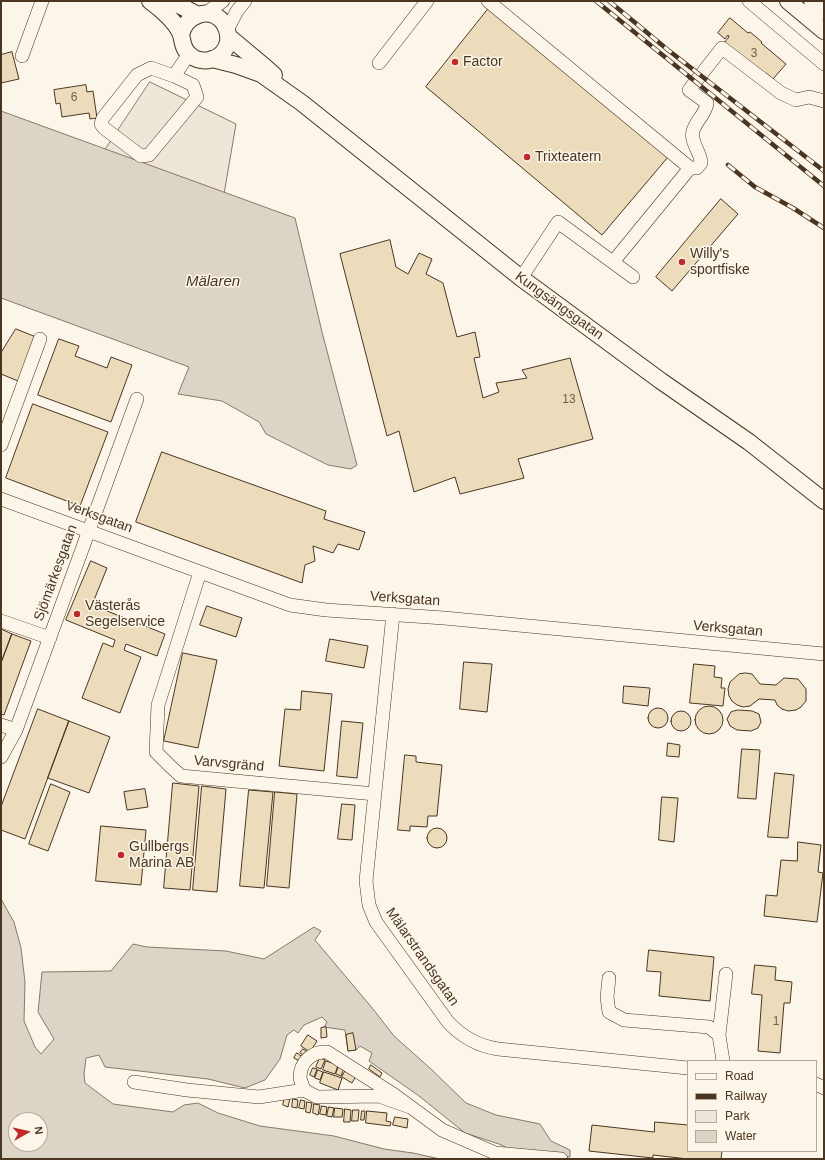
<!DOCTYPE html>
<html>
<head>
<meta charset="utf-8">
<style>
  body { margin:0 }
  #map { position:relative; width:825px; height:1160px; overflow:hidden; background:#fbf6e9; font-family:Arial,sans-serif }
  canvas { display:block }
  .frame { position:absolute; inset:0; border:2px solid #4a3520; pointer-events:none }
  .legend { position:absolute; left:687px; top:1060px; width:130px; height:92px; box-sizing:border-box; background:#fbf6e9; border:1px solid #b4a999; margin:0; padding:5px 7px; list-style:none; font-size:12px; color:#4a3520 }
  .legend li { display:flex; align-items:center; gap:8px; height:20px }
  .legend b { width:20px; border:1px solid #b4a999 }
  .north { position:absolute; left:8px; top:1112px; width:40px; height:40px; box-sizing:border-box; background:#fbf6e9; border:1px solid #b4a999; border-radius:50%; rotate:82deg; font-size:11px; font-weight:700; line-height:16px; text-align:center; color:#4a3520 }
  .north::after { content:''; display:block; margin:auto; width:14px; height:18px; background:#c62828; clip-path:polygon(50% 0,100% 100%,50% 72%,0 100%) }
</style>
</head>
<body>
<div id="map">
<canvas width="825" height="1160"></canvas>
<div class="frame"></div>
<ul class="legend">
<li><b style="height:5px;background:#fbf6e9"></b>Road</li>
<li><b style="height:5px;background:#4a3520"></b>Railway</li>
<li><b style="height:11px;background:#ede6d9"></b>Park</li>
<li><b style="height:11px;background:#dcd4c6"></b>Water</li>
</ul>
<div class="north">N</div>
</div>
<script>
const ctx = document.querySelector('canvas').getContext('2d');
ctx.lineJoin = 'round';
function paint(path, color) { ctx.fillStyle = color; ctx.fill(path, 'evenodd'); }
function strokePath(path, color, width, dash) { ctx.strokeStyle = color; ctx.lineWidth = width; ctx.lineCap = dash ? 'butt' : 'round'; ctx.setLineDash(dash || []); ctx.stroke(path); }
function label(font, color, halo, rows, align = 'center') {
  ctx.font = font + ' Arial,sans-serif'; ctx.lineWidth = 3; ctx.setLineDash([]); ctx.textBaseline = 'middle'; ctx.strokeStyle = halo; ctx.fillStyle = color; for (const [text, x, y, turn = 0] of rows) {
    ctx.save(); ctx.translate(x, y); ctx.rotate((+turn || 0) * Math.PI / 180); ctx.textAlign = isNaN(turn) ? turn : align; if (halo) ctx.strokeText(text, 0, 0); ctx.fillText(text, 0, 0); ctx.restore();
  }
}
const green = new Path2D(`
  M150 82 236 124 224 194 105 150Z`);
paint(green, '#ede6d9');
strokePath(green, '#887966', 1);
const water = new Path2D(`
  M1 111 295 218 322 332 357 465 351 469 328 465 266 434 259 422 222 401 178 394 189 367 1 298Z
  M1 899 14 922 21 948 25 982 24 1021 35 1047 41 1054 54 1039 38 1012 42 972 111 971 133 944 147 947 226 951 264 959 314 927 321 931 315 940 373 1009 394 1036 431 1069 466 1103 496 1115 540 1124 551 1141 570 1150V1157L516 1152 499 1144 465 1133 419 1096 369 1061 372 1053 360 1046 356 1050 348 1051 345 1030 324 1027 327 1022 322 1017 304 1025 298 1033 294 1030 287 1035 280 1059 265 1080 245 1088 208 1079 105 1067 99 1055 86 1058 84 1074 85 1083 113 1104 173 1112 184 1105 198 1103 218 1113 260 1126 334 1136 384 1149 413 1153 440 1159H1ZM16 1120H40V1144H16Z`);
paint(water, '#dcd4c6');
strokePath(water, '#887966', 1);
const building = new Path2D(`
  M489 8 668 157 602 235 426 87Z
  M730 18 748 33 750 32 762 42 761 43 786 64 773 79 766 73 762 77 723 44 729 37 728 35 725 39 718 33Z
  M12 52 19 79 1 83V55Z
  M86 85 87 92 93 91 97 118 90 119 89 113 62 117 60 103 56 104 54 90Z
  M721 199 738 214 672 291 656 277Z
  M390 240 396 267 408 274 419 253 432 259 426 274 443 283 457 337 475 332 480 357 474 358 483 398 499 392 496 383 527 378 522 370 570 358 593 439 518 459 524 478 460 494 455 477 414 492 399 431 387 436 340 254Z
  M16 329 36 337 18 381 1 374V353Z
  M59 339 79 346 75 356 107 368 111 357 132 365 111 422 38 395Z
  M33 404 108 432 80 506 6 478Z
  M162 452 326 511 324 519 365 532 359 550 338 544 333 553 313 546 315 561 305 565 302 583 136 522Z
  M91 561 107 568 92 605 165 634 157 656 126 644 124 650 141 657 120 713 82 698 103 643 113 647 115 640 66 620Z
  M207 606 242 618 236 637 200 625Z
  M1 629 12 634 1 663Z
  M12 634 31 641 4 715 1 714V663Z
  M330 639 368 646 364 668 326 661Z
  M183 653 217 660 198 748 164 741Z
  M464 662 492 664 487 712 460 709Z
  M694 664 715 666 714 677 722 678 721 688H725L723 706 690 703Z
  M746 673 752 674 760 684 776 685 784 678 798 679 806 689V701L801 707 796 710 788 711 782 709 777 705 775 700 759 699 750 706 743 707 737 705 732 701 729 696 728 689 730 682 739 674Z
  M624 686 650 688 648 706 623 703Z
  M302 691 332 694 324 771 279 766 285 709 300 710Z
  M695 720a14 14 0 1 1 28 0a14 14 0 1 1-28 0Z
  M648 718a10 10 0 1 1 20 0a10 10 0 1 1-20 0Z
  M38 709 69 721 25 839 1 830V807Z
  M738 710 752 711 759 714 761 722 758 728 751 731 737 730 730 726 727 719 731 712Z
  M671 721a10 10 0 1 1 20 0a10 10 0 1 1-20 0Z
  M69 721 110 737 89 793 48 778Z
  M342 721 363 723 357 778 337 776Z
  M668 743 680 745 679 757 667 756Z
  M742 749 760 750 756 799 738 798Z
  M405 755 416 756V762L442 765 437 816H428L427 827 410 826V831L398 830Z
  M775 773 794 775 788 838 768 837Z
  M173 783 199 786 190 890 164 888Z
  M51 784 70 792 48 851 29 844Z
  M202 786 226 789 217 892 193 890Z
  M145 789 148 807 127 810 124 792Z
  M249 790 273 792 264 888 240 886Z
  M275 792 297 794 289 888 267 886Z
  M662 797 678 798 674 842 659 840Z
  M342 804 355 805 352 840 338 839Z
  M101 826 146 830 141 885 96 881Z
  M427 838a10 10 0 1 1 20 0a10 10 0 1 1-20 0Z
  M798 842 821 845 818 872 823 873 817 922 764 916 766 895 777 896 781 860 797 861Z
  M649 950 714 957 710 1001 659 996 661 972 647 971Z
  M755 965 776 967 775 980 792 982 790 1003H784L780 1053 758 1051 762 995 752 994Z
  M326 1027 327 1037 321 1038V1028Z
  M353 1033 356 1050 348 1051 346 1035Z
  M308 1035 317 1041 310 1052 301 1046Z
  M303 1049 309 1053 307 1057 300 1053Z
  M297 1053 304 1058 301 1062 294 1058Z
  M320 1058 325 1060 321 1069 316 1067Z
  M326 1061 338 1065 335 1074 323 1070Z
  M371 1065 382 1073 380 1077 369 1069Z
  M339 1066 344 1068 341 1076 336 1074Z
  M313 1068 317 1069 314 1077 310 1075Z
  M347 1068 357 1074 352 1083 342 1077Z
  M318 1070 323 1072 320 1080 315 1078Z
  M324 1072 342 1078 338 1090 320 1083Z
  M285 1097 290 1098 288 1107 283 1105Z
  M293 1099 298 1100 297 1108 292 1107Z
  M301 1100 305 1101 304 1109 299 1108Z
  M307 1102 312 1103 310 1113 306 1112Z
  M314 1104 320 1105 318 1115 313 1113Z
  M322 1106 327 1107 326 1115 320 1114Z
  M329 1107 334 1108 332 1117 327 1116Z
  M335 1108 343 1109 342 1117H334Z
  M345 1109 351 1110 350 1122H344Z
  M353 1110H359L358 1121H352Z
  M362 1111H365L364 1120H361Z
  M367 1111 387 1113 386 1121 391 1122 390 1126 366 1123Z
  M395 1117 408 1119 407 1128 393 1125Z
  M655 1122 688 1125V1151H722L721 1159H688L653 1155V1158L589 1151 592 1125 654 1132Z`);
paint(building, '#ecdcbc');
strokePath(building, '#4a3520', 1);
const minor = new Path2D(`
  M488 1 690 168H697L701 163C701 152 690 143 693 131 696 120 706 114 707 103L689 90 722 48 781 93 796 100 809 97 824 101
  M749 1 824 64
  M206 13 223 1
  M227 30 237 11 245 1
  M22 56 42 1
  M379 63 427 1
  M174 76 193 85 197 97 149 155 141 156 104 128 101 124 103 118 137 75 151 68 174 76 189 54
  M613 262 690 168
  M521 278 558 222 633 277
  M1 445 40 339
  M1 499 290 605 326 610 444 618 824 654
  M200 572 158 705 156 752 170 766 181 776 375 794
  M393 614 366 881 369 905 376 922 448 1022C462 1037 478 1046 498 1049L688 1068
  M1 621 50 638
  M1 725 16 730
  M1 757 16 730 137 399
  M609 978 607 997 609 1012 624 1020 709 1027 719 1035 723 1061
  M719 1035 726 974
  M134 1082 187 1090 259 1097 304 1090
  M816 1084 824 1088
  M410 1107 379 1096 317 1097 304 1090C303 1086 301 1082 300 1078 300 1062 312 1051 327 1052L393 1094 442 1130 495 1153 561 1159`);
const major = new Path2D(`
  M150 1C161 9 177 23 181 35 183 41 182 46 187 52 199 67 224 61 228 42 229 35 227 28 223 22 209 5 185 16 181 35
  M171 1 198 15
  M788 1 824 31
  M812 1 824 11
  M229 37 265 67 274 75
  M212 59 236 65 261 74 302 103 521 278 661 381 749 442 824 501`);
strokePath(minor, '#4a3520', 14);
strokePath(major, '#4a3520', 18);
strokePath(minor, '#fbf6e9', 13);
strokePath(major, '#fbf6e9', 16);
const rail = new Path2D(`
  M596 1 824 186
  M609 1 668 50 824 171
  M728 165 755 187 793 208 824 228`);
strokePath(rail, '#4a3520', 4.5);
strokePath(rail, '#fbf6e9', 3, [9]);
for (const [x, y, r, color] of [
  [455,62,4,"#c62828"],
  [527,157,4,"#c62828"],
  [682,262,4,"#c62828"],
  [77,614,4,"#c62828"],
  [121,855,4,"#c62828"]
]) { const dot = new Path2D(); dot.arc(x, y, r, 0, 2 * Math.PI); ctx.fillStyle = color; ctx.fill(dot); strokePath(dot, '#fbf6e9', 1.5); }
label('12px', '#725f47', null, [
  ["3",754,54],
  ["6",74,98],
  ["13",569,400],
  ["1",776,1022]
]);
label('14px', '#4a3520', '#fbf6e9', [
  ["Factor",463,62],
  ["Trixteatern",535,157],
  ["Willy's",690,254],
  ["sportfiske",690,270],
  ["Västerås",85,606],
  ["Segelservice",85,622],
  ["Gullbergs",129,847],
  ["Marina AB",129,863]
], 'left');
label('14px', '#4a3520', '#fbf6e9', [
  ["Kungsängsgatan",559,306,36],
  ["Verksgatan",99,517,20],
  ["Sjömärkesgatan",56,573,-70],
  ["Verksgatan",405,599,4],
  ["Verksgatan",728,629,5],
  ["Varvsgränd",229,764,5],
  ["Mälarstrandsgatan",422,957,55]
]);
label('italic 15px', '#4a3520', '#fbf6e9', [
  ["Mälaren",213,282]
]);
</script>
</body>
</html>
